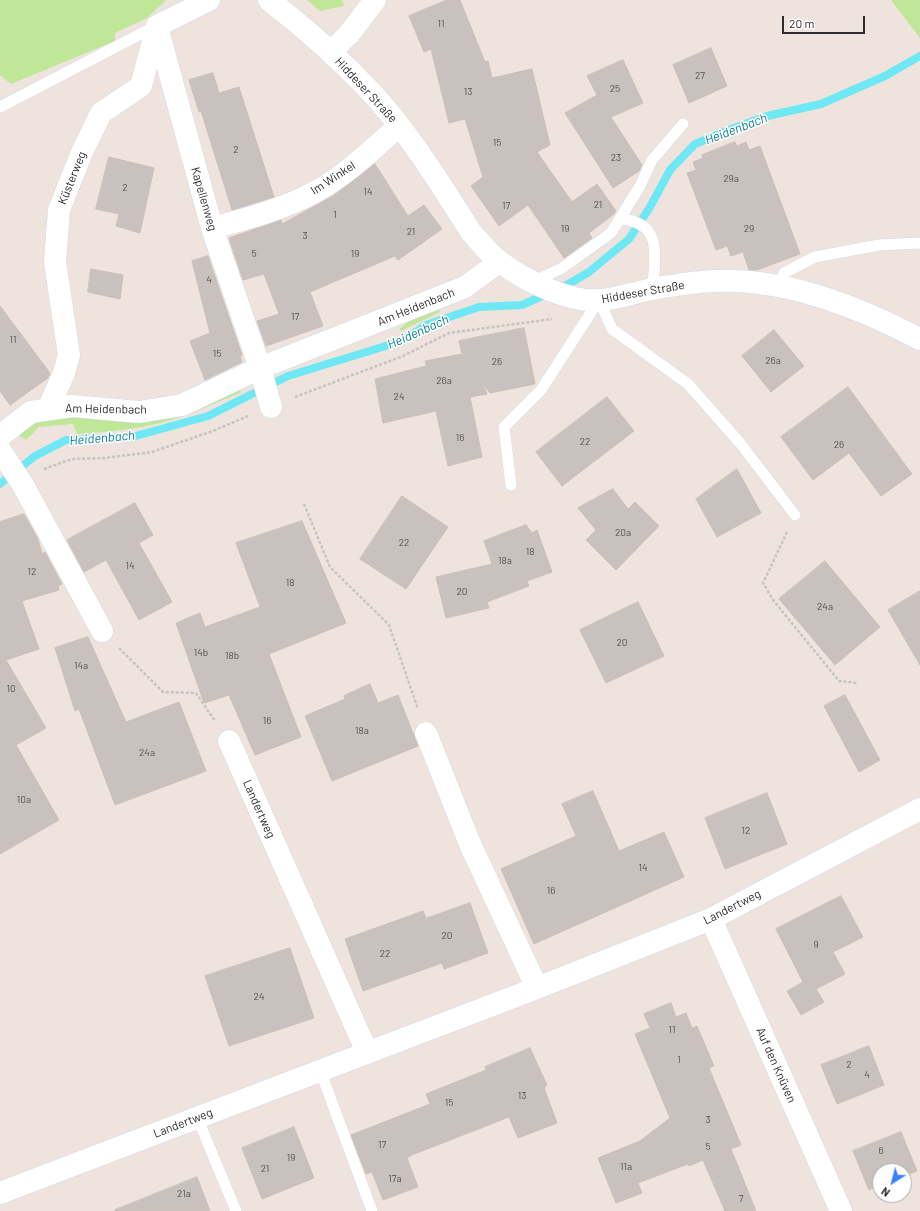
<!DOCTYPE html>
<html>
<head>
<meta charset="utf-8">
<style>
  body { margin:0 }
  #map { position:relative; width:920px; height:1211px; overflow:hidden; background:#eee4dd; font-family:Barlow,sans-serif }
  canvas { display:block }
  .north { position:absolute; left:872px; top:1163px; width:40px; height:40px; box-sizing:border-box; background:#fff; border:1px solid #ababab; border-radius:50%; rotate:216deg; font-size:11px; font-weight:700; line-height:16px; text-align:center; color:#2c2c2c }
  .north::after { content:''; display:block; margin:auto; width:14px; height:18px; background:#3981ff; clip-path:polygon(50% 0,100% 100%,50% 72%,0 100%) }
  .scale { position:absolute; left:782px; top:16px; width:83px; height:18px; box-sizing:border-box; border:2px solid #2c2c2c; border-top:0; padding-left:5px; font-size:12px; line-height:14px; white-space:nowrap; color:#2c2c2c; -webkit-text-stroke:3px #fff; paint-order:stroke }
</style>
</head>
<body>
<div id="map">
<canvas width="920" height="1211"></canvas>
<div class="north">N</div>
<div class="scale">20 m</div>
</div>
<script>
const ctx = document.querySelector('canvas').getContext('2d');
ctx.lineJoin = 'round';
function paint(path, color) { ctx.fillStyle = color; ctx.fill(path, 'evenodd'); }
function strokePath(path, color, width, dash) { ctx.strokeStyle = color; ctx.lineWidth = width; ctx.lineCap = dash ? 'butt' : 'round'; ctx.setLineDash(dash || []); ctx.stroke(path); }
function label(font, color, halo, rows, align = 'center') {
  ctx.font = font + ' Barlow,sans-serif'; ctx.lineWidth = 3; ctx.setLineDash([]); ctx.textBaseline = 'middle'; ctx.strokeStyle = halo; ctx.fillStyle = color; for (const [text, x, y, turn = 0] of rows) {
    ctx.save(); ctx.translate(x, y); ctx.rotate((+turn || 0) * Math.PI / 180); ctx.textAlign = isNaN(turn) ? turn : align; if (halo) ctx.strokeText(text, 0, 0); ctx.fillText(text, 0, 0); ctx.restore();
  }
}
paint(new Path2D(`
  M0 0H166L147 18 115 33V41L11 84 0 75Z
  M307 0H342L344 6 320 11Z
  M891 0H920V38Z
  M439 309 440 312 401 331 399 329 418 314Z
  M237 389 242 392 190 414 188 410Z
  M182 415 181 417C147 428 113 432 77 434L73 424 39 427 26 440 17 434 37 418Z`), '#c0e698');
strokePath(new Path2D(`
  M560 289 589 272 629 239 650 207 670 170 695 144 731 129 767 116 821 104 885 76 920 56
  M0 484 35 456 66 440 132 437 208 416 288 376 402 341 426 325 479 307 522 305 549 293`), '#6de8f4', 8);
const building = new Path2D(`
  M447 0H460L485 62 488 61 492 78 532 69 550 145 537 152 572 202 597 184 616 211 614 214 589 233 592 238 564 258 528 205 499 226 471 186 483 177 465 119 449 123 431 49 424 52 409 16Z
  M711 48 727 86 689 103 673 65Z
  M623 60 643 103 611 117 642 165 639 171 613 188 565 113 597 95 587 76Z
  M213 73 219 93 239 87 274 197 232 210 201 111 199 112 189 80Z
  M735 142 737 146 746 142 749 150 760 146 800 254 757 270H749L743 252 731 256 727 246 716 250 687 173 696 170 693 162 703 158 702 155Z
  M109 157 154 168 140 233 116 226 119 214 96 209Z
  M375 164 408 216 424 205 442 229 398 260 395 256 310 292 323 326 266 346 257 321 279 314 264 274 243 280 229 238 281 220 282 224 333 196Z
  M208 256 242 355 240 356 242 362 205 380 190 341 210 333 192 261Z
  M91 269 123 275 120 299 88 292Z
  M0 306 50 373 48 378 10 405 0 391Z
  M524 328 535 384 490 393 483 384 487 394 470 397 482 457 448 466 436 411 383 423 375 379 426 366 425 361 462 354 459 341Z
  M774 330 804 366 771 392 742 356Z
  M848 387 912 474 881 496 849 453 813 480 781 437Z
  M607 397 634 431 562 486 536 452Z
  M737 469 761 513 717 537 696 499Z
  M613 489 628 509 635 502 659 526 616 570 586 540 596 530 578 508Z
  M402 496 448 527 406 589 360 559Z
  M135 503 153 535 139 543 172 602 139 620 106 560 84 572 67 540Z
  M24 514 38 539 42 554 45 552 62 584 58 586 59 590 22 601 39 649 6 660 46 728 16 745 59 820 0 854V522Z
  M302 521 346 623 269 654 301 737 255 755 229 695 204 703 176 623 200 613 205 627 260 607 236 543Z
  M526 525 532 533 537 530 552 572 527 581 529 586 487 602 489 608 446 618 436 577 492 564 484 541Z
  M825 561 880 627 835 665 779 599Z
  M920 591V665L888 610Z
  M638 602 664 656 606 683 580 630Z
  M88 637 126 722 179 702 206 771 115 805 79 709 75 711 55 648Z
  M370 684 378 703 398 695 418 746 332 781 305 716 345 699 344 696Z
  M845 695 880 760 859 772 824 706Z
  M593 791 619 851 664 832 684 877 534 944 501 869 576 836 562 804Z
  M767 793 787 844 725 869 705 818Z
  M841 896 863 937 833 952 845 974 816 989 824 1002 801 1015 787 991 803 982 776 929Z
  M470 903 488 953 444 969 442 963 363 991 345 939 423 911 426 918Z
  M290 948 314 1018 229 1046 205 976Z
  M671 1003 676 1017 686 1013 692 1028 697 1026 714 1066 709 1068 741 1145 731 1149 756 1211H725L703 1160 689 1166 688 1164 638 1183 642 1193 616 1203 598 1158 640 1141 670 1118 635 1034 650 1028 644 1014Z
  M869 1046 884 1085 837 1104 821 1065Z
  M530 1048 547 1085 544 1088 557 1123 518 1138 509 1117 412 1155 407 1158 418 1187 383 1200 372 1172 366 1174 351 1135 430 1104 426 1094 486 1070 485 1067Z
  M294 1127 314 1178 262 1199 242 1148Z
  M901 1132 917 1171 904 1176V1171H880V1185L869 1190 853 1151Z
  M197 1177 210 1211H115V1210Z`);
paint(building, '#c9c1bd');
strokePath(building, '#cac0b7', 1);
const service = new Path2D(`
  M0 107 156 26
  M622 219C664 224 654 256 653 289
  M533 282 562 268 611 233 640 186 652 160 683 124
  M779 287 784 273 815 257 879 245 920 243
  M599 300 612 329 688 384 740 443 795 515
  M511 485 504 427 541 390 599 300
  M320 1070 372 1211
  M197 1117 236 1211`);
const minor = new Path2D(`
  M157 27 212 228 260 368 271 407
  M331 52 349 34 375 0
  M212 228C247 219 283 209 315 192 345 176 374 148 399 126
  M48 409 64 373 69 355 55 262 59 210 82 152 101 113 141 86 157 26 209 0
  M0 436 31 412 72 406 139 412 182 405 260 368 465 287 499 262
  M0 450 23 485 102 631
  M426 733 470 844 537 988
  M229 741 367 1052
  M711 919 841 1211
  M0 1193 537 988 711 919 920 809`);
const secondary = new Path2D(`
  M269 0C305 28 339 58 370 91 407 130 442 186 471 232 480 242 489 254 500 262 524 280 569 303 600 300 618 299 635 292 653 289 680 284 707 280 734 281 799 283 864 310 920 339`);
strokePath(service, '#d3d9e5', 12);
strokePath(minor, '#d3d9e5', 23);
strokePath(secondary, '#d3d9e5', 23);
strokePath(new Path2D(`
  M295 397 403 356 449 333 552 319
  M44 469 72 459 105 458 152 452 213 431 248 416
  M304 504 330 567 389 625 418 709
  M787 532 763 583 773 600 839 681 857 683
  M119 648 163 692 196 693 215 721`), '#c4c4c4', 2.5, [3, 2]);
strokePath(service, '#fff', 11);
strokePath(minor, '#fff', 22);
strokePath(secondary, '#fff', 22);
label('10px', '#535150', null, [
  ["11",441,24],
  ["27",700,76],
  ["25",615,89],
  ["13",468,92],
  ["15",497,143],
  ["2",236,150],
  ["23",616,158],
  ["29a",731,179],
  ["2",125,188],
  ["14",368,192],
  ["21",598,205],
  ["17",506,206],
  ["1",335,215],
  ["19",565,229],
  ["29",749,229],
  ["21",411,232],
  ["3",305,236],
  ["5",254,254],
  ["19",355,254],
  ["4",209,280],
  ["17",295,317],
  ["11",13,340],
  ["15",217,354],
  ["26a",773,361],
  ["26",497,362],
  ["26a",444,381],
  ["24",399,397],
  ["16",460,438],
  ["22",585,442],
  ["26",839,445],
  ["20a",623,533],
  ["22",404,543],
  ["18",530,552],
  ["18a",505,561],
  ["14",130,566],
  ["12",32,572],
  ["18",290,583],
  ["20",462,592],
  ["24a",825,607],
  ["20",622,643],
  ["14b",201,653],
  ["18b",232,656],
  ["14a",81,666],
  ["10",11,689],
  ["16",267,721],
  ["18a",362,731],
  ["24a",147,753],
  ["10a",24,800],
  ["12",746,831],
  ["14",643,868],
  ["16",551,891],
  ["20",447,936],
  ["9",816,945],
  ["22",385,954],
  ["24",259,997],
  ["11",672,1030],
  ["1",679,1060],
  ["2",849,1065],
  ["4",867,1075],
  ["13",522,1096],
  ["15",449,1103],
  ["3",708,1120],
  ["17",382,1145],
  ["5",708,1147],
  ["6",881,1151],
  ["19",291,1158],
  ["11a",626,1167],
  ["21",265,1169],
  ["17a",395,1179],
  ["21a",184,1194],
  ["7",741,1199]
]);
label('12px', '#2c2c2c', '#fff', [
  ["Hiddeser Straße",366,90,47],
  ["Küsterweg",72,178,-68],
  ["Im Winkel",333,178,-33],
  ["Kapellenweg",204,199,74],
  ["Hiddeser Straße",643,292,-10],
  ["Am Heidenbach",416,307,-22],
  ["Am Heidenbach",106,409,1],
  ["Landertweg",259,809,66],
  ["Landertweg",732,907,-27],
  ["Auf den Knüven",776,1065,66],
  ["Landertweg",183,1123,-21]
]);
label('italic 13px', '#097d95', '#fff', [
  ["Heidenbach",736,129,-21],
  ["Heidenbach",418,332,-24],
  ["Heidenbach",102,438,-5]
]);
</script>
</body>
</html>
